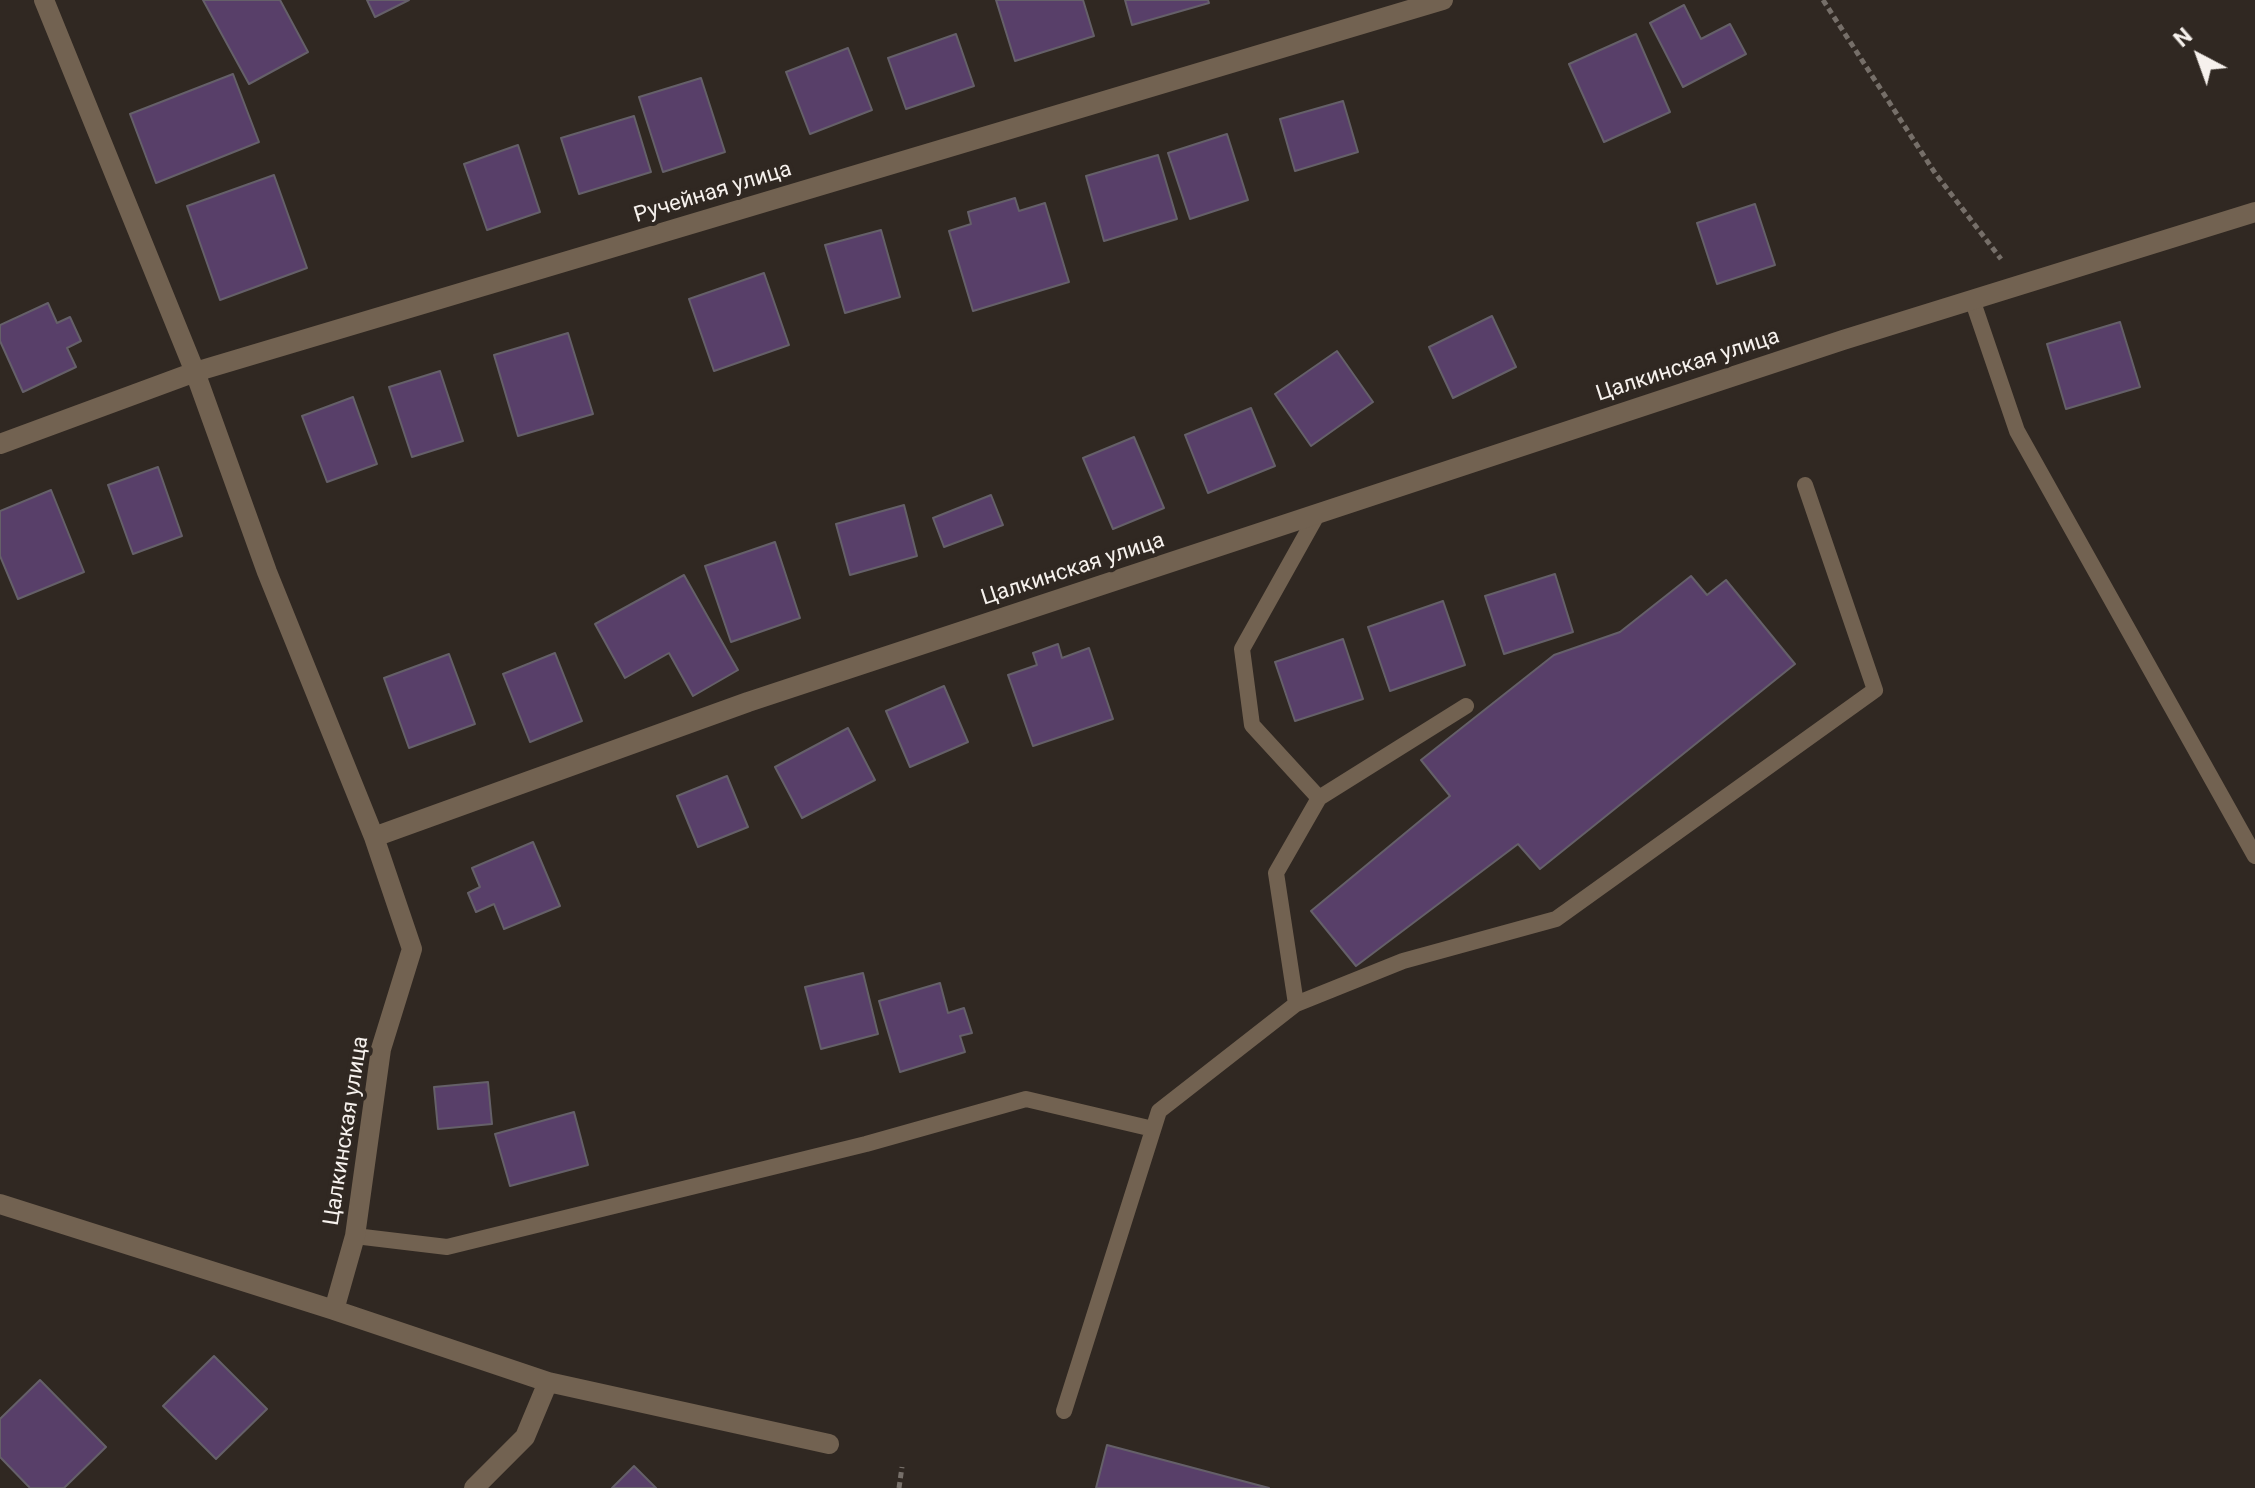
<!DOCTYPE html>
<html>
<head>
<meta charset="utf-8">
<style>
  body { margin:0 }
  #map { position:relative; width:2255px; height:1488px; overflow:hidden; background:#302822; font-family:Roboto,sans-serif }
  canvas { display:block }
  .north { position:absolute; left:2159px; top:16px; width:80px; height:80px; -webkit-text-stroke:6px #302822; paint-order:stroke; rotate:319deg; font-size:22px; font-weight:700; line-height:32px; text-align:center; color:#f6f1ed }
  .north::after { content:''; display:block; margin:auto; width:28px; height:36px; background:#f6f1ed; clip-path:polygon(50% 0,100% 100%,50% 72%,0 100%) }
</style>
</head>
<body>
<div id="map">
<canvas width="2255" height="1488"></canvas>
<div class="north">N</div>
</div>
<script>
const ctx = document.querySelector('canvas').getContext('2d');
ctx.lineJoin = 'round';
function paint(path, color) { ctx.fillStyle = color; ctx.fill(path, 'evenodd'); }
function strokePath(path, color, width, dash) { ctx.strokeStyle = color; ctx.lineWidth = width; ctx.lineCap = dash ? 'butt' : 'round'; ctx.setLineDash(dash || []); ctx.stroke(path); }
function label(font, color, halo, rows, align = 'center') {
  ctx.font = font + ' Roboto,sans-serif'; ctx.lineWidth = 8; ctx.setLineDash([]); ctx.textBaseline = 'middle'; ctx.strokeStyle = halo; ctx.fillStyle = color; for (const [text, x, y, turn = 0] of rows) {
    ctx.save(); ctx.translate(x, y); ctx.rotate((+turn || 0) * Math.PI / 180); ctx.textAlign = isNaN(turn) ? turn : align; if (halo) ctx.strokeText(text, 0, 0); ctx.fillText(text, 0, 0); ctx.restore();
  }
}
const building = new Path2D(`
  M203 0H280L308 52 249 84Z
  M367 0H409L375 17Z
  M996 0H1083L1094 36 1015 61Z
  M1125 0H1208L1209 3 1132 25Z
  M1684 5 1701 39 1730 24 1746 54 1683 87 1650 23Z
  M956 34 974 86 906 109 888 58Z
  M1636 34 1670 112 1604 142 1569 64Z
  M848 48 872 110 810 134 786 72Z
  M233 74 259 142 156 183 130 114Z
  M701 78 725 152 663 172 639 97Z
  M1343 101 1358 152 1295 171 1280 119Z
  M634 116 651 172 579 194 561 138Z
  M1227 134 1248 200 1190 219 1168 153Z
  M518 145 540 212 487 230 464 164Z
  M1158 155 1177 219 1104 241 1086 176Z
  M274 175 307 268 220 300 187 206Z
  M1015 198 1019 211 1045 203 1069 282 973 311 949 231 971 224 968 212Z
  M1755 204 1775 265 1717 284 1697 223Z
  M881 230 900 297 845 313 825 245Z
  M764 273 789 345 714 371 689 299Z
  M48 303 57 323 70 317 81 341 67 348 76 367 23 392 0 341V325Z
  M1492 316 1516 367 1453 398 1429 347Z
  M2120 322 2140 387 2066 409 2047 344Z
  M568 333 593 414 518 436 494 355Z
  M1337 351 1373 402 1311 446 1275 394Z
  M440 371 463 441 412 457 389 387Z
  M353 397 377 464 327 482 302 416Z
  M1251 408 1275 466 1208 493 1185 435Z
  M1134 437 1164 508 1113 529 1083 458Z
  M158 467 182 536 133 554 108 485Z
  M51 490 84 572 18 599 0 556V511Z
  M991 495 1003 525 944 547 933 518Z
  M904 505 917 556 850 575 836 524Z
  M775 542 800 618 731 642 705 566Z
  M1555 574 1573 632 1504 654 1485 596Z
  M684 575 738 670 693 696 669 653 625 678 595 624Z
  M1691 576 1707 595 1726 580 1795 664 1540 869 1518 844 1356 966 1311 911 1450 796 1421 760 1554 655 1620 632Z
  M1443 601 1465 665 1390 691 1368 627Z
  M1343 639 1363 699 1295 721 1275 662Z
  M1058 644 1062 658 1089 648 1113 719 1033 746 1008 675 1037 665 1033 653Z
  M555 653 582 721 530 742 503 674Z
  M449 654 475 724 409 748 384 678Z
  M944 686 968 742 910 767 886 711Z
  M848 728 875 780 802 818 775 767Z
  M727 776 748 827 698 847 677 796Z
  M533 842 560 906 504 929 494 904 476 912 468 893 480 887 472 868Z
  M863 973 878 1034 821 1049 805 987Z
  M940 983 948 1013 964 1008 972 1033 960 1036 965 1052 900 1072 879 1001Z
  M488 1082 492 1124 438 1129 434 1087Z
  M574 1112 588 1165 510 1186 495 1134Z
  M214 1356 267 1409 216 1459 163 1406Z
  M40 1380 106 1447 64 1488H30L0 1457V1419Z
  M1107 1445 1269 1488H1096Z
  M634 1466 656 1488H612Z`);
paint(building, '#583f69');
strokePath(building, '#656069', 2);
strokePath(new Path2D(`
  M1823 0 1935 173 2001 259
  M899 1488 902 1467`), '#766f69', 5, [6, 4]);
strokePath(new Path2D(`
  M1973 302 2017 431 2255 856
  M1317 515 1242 649 1252 725 1319 798 1466 706
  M1296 1004 1276 873 1319 798
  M355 1236 447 1247 866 1144 1026 1099 1153 1129
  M1064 1411 1159 1111 1296 1004 1403 961 1556 919 1875 690 1805 485`), '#726251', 16);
strokePath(new Path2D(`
  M44 0 195 372 267 572 374 837
  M0 444 195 372 1443 0
  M0 1204 334 1310 355 1236 381 1049 412 949 374 837 748 702 1843 340 2255 212
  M334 1310 548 1382 829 1444
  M474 1488 525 1437 548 1382`), '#726251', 20);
label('22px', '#f6f1ed', '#302822', [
  ["Ручейная улица",713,193,-17],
  ["Цалкинская улица",1688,366,-18],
  ["Цалкинская улица",1073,570,-18],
  ["Цалкинская улица",347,1131,-81]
]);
</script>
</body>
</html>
